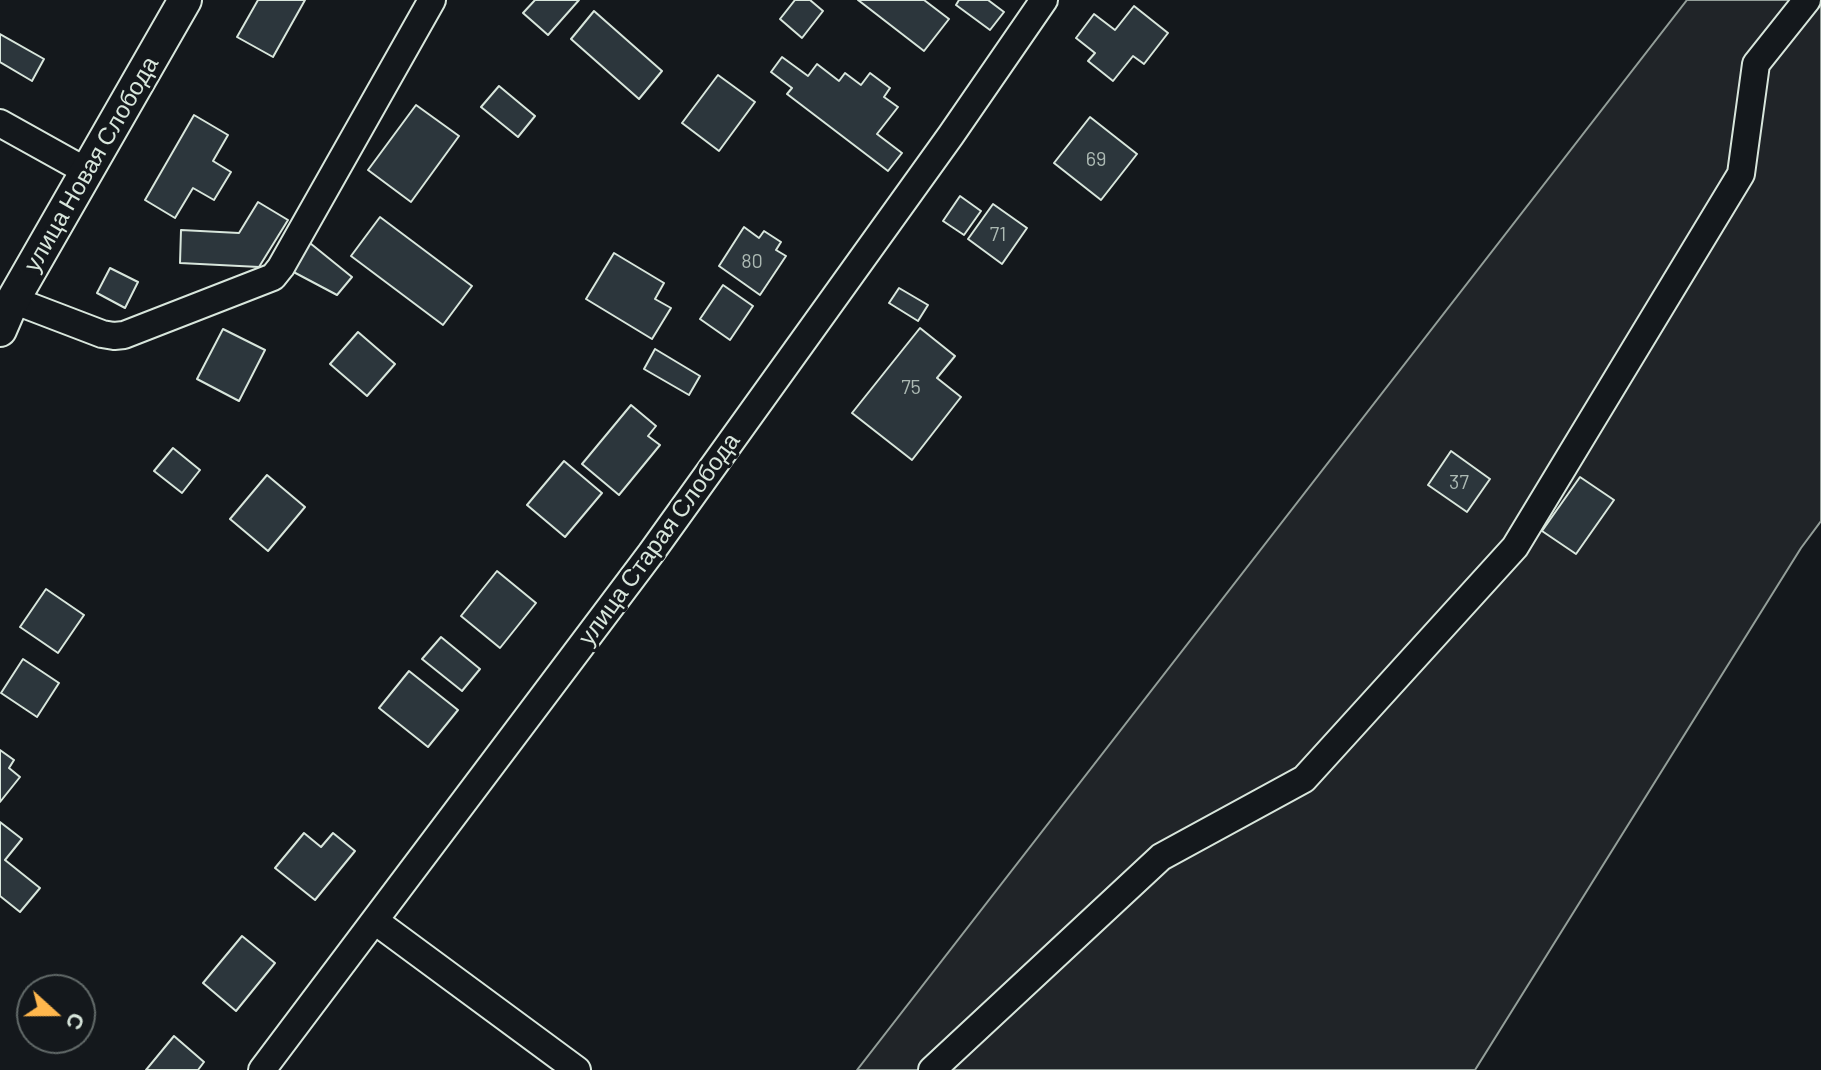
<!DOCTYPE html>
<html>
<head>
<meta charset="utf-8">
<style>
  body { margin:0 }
  #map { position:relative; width:1821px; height:1070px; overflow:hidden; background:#14181c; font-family:Barlow,sans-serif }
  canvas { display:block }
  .north { position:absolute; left:16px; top:974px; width:80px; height:80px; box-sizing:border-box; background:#14181c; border:2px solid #626a69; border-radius:50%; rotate:111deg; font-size:22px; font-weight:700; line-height:32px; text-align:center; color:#d8e6dc }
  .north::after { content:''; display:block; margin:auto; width:28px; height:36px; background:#ffb74d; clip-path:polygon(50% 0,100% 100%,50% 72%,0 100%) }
</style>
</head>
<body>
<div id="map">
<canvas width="1821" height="1070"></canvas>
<div class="north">С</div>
</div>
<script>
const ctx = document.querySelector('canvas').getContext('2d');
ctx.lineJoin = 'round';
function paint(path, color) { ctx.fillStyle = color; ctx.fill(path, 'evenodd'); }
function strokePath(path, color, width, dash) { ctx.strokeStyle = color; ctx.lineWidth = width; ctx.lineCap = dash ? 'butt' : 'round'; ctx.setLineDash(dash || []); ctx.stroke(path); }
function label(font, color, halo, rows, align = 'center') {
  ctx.font = font + ' Barlow,sans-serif'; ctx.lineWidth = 6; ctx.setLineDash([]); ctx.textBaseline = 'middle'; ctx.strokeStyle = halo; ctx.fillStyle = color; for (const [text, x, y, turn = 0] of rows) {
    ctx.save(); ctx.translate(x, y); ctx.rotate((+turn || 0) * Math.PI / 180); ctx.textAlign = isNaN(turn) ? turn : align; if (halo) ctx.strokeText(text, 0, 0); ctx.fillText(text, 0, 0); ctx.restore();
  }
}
const green = new Path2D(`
  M1687 0H1821V521L1801 548 1475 1070H857Z`);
paint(green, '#202428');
strokePath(green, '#939e99', 2);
const building = new Path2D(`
  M258 0H305L273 57 237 37Z
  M535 0H579L548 35 523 13Z
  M795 0H810L823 11 802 38 780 19Z
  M858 0H924L949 19 924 51Z
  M959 0H988L1004 12 990 30 956 5Z
  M1134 6 1168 33 1144 64 1133 56 1113 81 1088 61 1095 53 1076 38 1094 14 1115 30Z
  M594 11 662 71 639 99 571 39Z
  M0 34 44 59 32 81 0 62Z
  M782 57 808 76 817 64 839 81 845 73 861 85 870 73 890 88 884 97 898 107 877 134 902 153 888 171 787 94 792 88 771 72Z
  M718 75 755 102 719 151 682 123Z
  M499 86 535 116 518 137 481 107Z
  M416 105 459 136 411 202 368 170Z
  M194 115 228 135 213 161 231 172 214 200 193 188 175 218 145 200Z
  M1090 117 1137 154 1101 200 1054 163Z
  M960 196 981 211 964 235 943 221Z
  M258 202 288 220 259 267 180 263 181 230 239 233Z
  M993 204 1027 228 1002 264 968 239Z
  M380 217 472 286 443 325 351 256Z
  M744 227 759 238 764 231 781 242 776 250 786 256 760 295 719 266Z
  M305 239 352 277 337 295 286 268Z
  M614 253 664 283 655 299 671 308 652 339 586 299Z
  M110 268 138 282 125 308 97 293Z
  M723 285 753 306 730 340 700 319Z
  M899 288 928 305 918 321 889 303Z
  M920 328 955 356 937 378 961 397 912 460 852 413Z
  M223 329 265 350 239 401 197 379Z
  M358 332 395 364 367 396 330 364Z
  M655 349 700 376 689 395 644 369Z
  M631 405 656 426 648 436 660 445 619 495 582 464Z
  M173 448 200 470 182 493 154 471Z
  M1451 451 1490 479 1467 512 1428 485Z
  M564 461 602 493 565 537 527 505Z
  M267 475 305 507 268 551 230 519Z
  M1580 477 1614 500 1576 554 1542 531Z
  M497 571 536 603 500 648 461 616Z
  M46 589 84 615 58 653 20 627Z
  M441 637 480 669 462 691 422 659Z
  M23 659 59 683 37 717 1 693Z
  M409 671 458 710 428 747 379 708Z
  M0 750 14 760 9 768 20 777 0 802Z
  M0 822 22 839 5 860 40 888 20 912 0 896Z
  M304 833 321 847 333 833 355 851 315 900 275 868Z
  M242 936 275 963 236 1011 203 983Z
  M174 1036 204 1062 198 1070H146Z`);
paint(building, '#2c363c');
strokePath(building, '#d8e6dc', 2);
const minor = new Path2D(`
  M0 123 86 171
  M13 300 102 334 114 336 124 335 273 277 281 267 432 0
  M375 921 577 1070
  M262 1070 651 553 951 135 1044 0
  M932 1070 1161 857 1304 779 1515 547 1741 174 1756 64 1807 0`);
const tertiary = new Path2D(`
  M0 330 13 300 185 0`);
strokePath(minor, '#d8e6dc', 30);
strokePath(tertiary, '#d8e6dc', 36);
strokePath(minor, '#14181c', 26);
strokePath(tertiary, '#14181c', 32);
label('20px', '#adbab4', null, [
  ["69",1096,159],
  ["71",998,234],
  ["80",752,261],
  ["75",911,387],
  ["37",1459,482]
]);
label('24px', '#d8e6dc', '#14181c', [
  ["улица Новая Слобода",91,164,-60],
  ["улица Старая Слобода",659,539,-54]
]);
</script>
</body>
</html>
